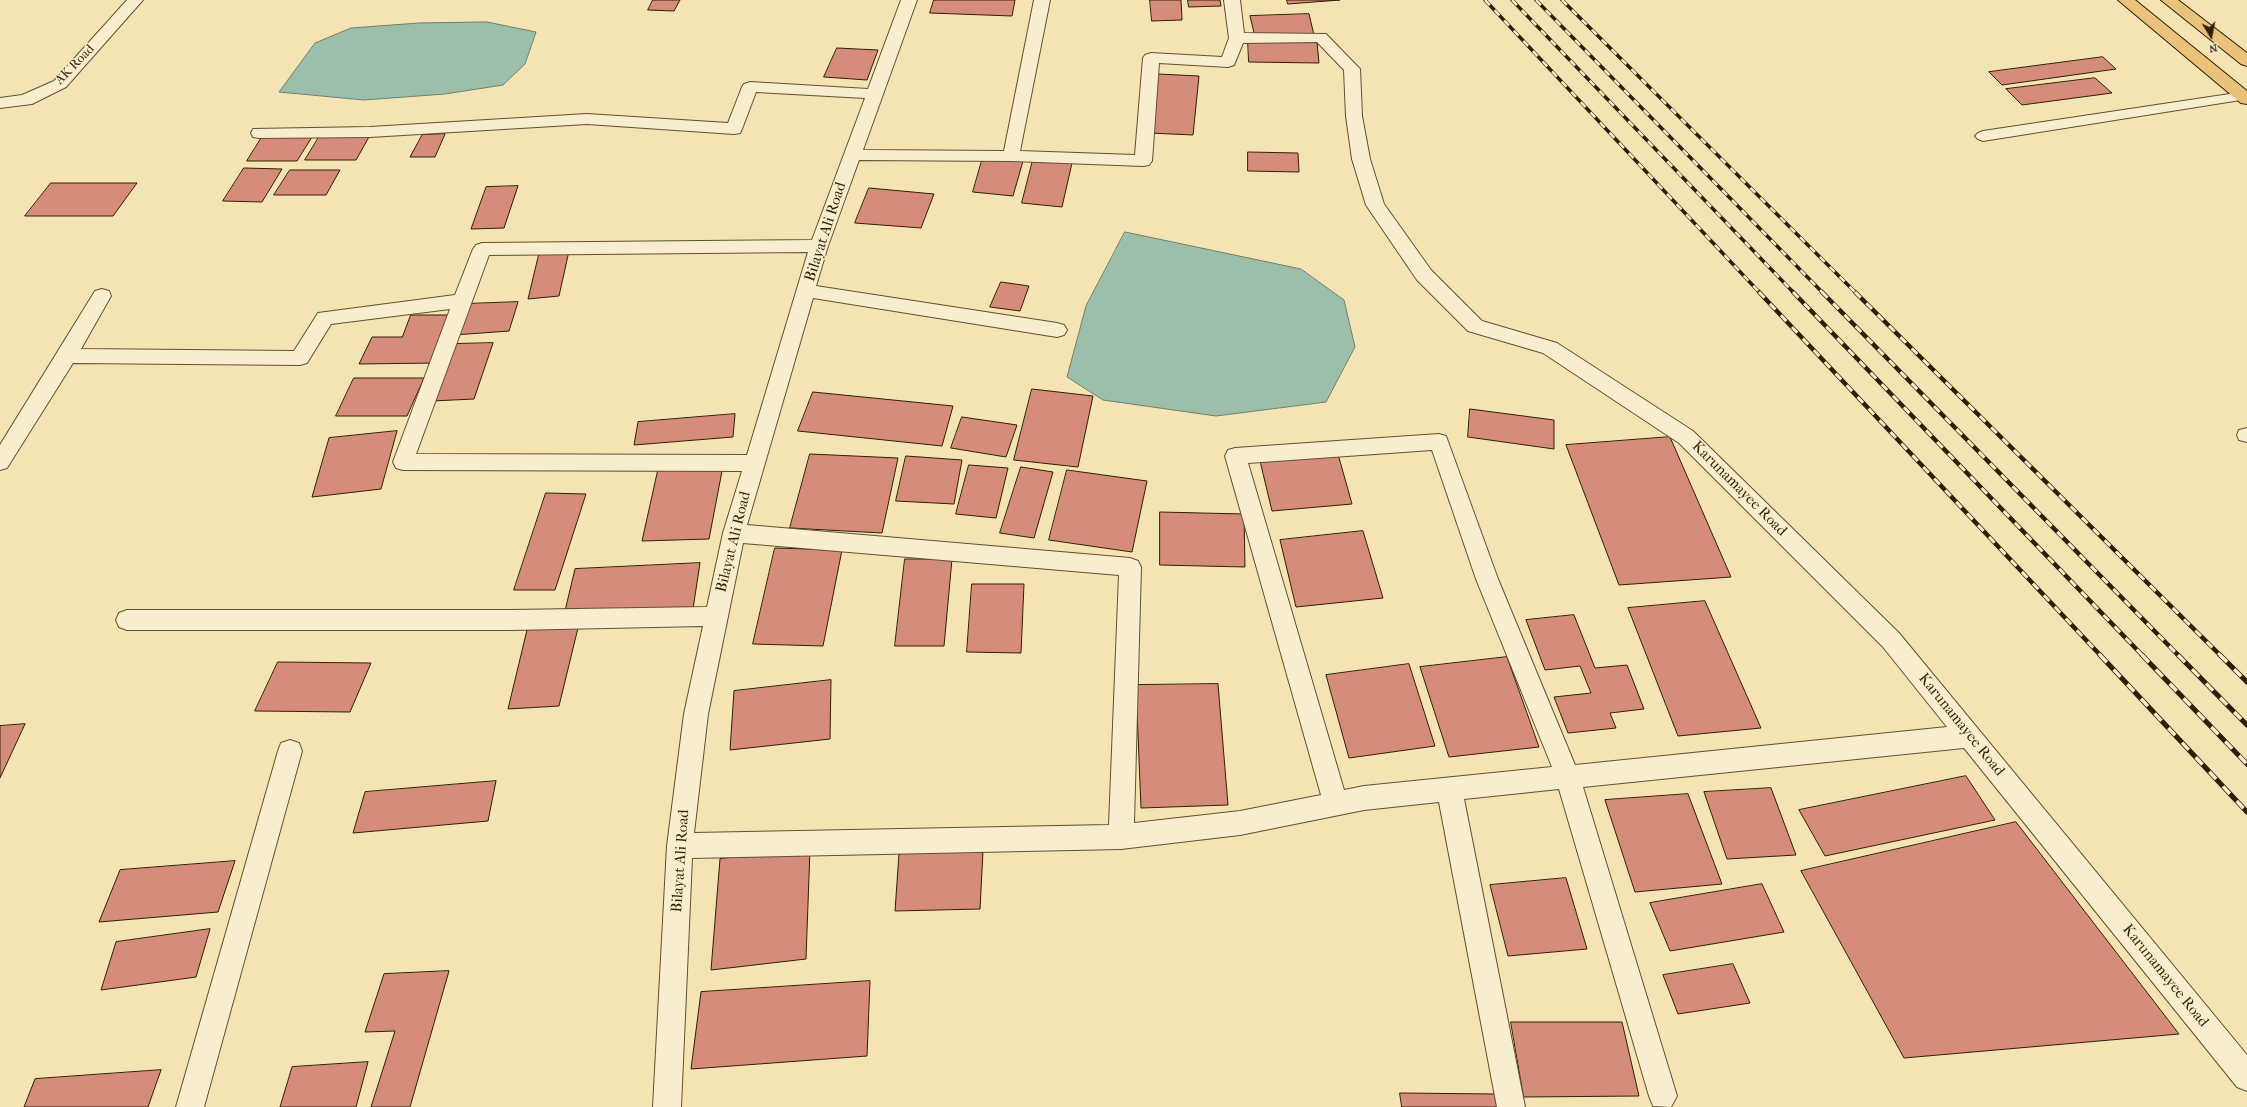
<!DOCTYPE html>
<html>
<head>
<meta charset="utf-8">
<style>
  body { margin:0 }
  #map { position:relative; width:2247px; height:1107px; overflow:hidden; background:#f5e4b3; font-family:"IM FELL French Canon",serif }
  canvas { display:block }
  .north { position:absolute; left:2191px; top:16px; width:40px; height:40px; -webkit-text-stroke:3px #f8edce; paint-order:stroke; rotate:170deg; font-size:11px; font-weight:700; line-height:16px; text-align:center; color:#301e03 }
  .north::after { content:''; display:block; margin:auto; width:14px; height:18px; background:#301e03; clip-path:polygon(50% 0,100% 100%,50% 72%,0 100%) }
</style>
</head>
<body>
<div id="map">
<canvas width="2247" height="1107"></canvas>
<div class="north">N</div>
</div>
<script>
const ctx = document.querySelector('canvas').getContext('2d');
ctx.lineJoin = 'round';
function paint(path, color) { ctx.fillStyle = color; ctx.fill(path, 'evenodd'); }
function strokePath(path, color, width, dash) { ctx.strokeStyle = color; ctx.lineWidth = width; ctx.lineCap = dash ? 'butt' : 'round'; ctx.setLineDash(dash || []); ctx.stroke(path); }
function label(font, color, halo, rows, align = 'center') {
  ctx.font = font + ' "IM FELL French Canon",serif'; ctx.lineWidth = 3; ctx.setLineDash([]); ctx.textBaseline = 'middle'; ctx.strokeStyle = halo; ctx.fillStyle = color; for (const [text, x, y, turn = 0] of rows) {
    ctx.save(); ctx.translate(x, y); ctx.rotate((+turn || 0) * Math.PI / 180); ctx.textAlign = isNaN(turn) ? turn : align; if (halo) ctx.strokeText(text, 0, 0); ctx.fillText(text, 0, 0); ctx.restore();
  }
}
const water = new Path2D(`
  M487 22 536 32 525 64 503 85 445 94 364 100 279 92 315 43 351 28 419 23Z
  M1125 232 1301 269 1344 300 1355 347 1326 402 1216 416 1103 400 1067 377 1086 306Z`);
paint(water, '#9cbfac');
strokePath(water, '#717f68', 1);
const building = new Path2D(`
  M653 0H680L674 11 648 10Z
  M934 0H1015L1012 16 930 13Z
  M1150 0H1181L1182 20 1152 21Z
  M1188 0H1220L1221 6 1189 7Z
  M1287 0H1340L1288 4Z
  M1309 14 1314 35 1255 37 1250 16Z
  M1248 41 1317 42 1319 63 1249 62Z
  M837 48 878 50 867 80 824 77Z
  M2103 57 2116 69 2002 85 1989 72Z
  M1158 74 1199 76 1193 135 1149 133Z
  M2095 78 2112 93 2022 105 2006 89Z
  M445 134 435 157H410L422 135Z
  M262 137H312L297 161H247Z
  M319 137H369L356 160H305Z
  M1248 152 1298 153 1299 172 1248 171Z
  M983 157 1023 161 1013 196 973 192Z
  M1033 160 1072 163 1062 207 1022 203Z
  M244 168 282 169 262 202 223 201Z
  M290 170H340L326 195H274Z
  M51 183H137L113 216H25Z
  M518 186 504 228 471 229 486 187Z
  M869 188 934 194 921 228 855 223Z
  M569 251 559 296 528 299 539 253Z
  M1001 282 1029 286 1020 311 990 307Z
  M518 302 509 331 454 335 464 304Z
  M411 315H457L437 363 359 364 372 337H402Z
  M493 343 474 399 432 401 452 344Z
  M354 378H424L407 416H336Z
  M1032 389 1093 396 1078 467 1014 460Z
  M813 392 953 406 942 446 798 431Z
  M1470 409 1554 420V449L1468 437Z
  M735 414 733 437 634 445 638 422Z
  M962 417 1017 425 1006 457 951 448Z
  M397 431 381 489 312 497 329 438Z
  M1670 437 1731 577 1619 585 1566 445Z
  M810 454 898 458 882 533 790 528Z
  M1338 454 1352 504 1272 511 1260 461Z
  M906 456 962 460 954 504 896 501Z
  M969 465 1008 468 996 518 956 514Z
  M723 466 709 539 642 541 658 469Z
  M1021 467 1053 472 1034 538 1000 533Z
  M1067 470 1147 481 1132 552 1049 540Z
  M546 493 586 494 555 590H514Z
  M1160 512 1244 514 1245 567 1160 565Z
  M1363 531 1383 598 1296 607 1280 540Z
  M775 548 842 550 823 646 753 644Z
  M905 559H952L944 646H895Z
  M700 563 693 609 564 615 575 569Z
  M972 584H1024L1021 653 967 652Z
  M1705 601 1761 728 1678 736 1628 608Z
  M1574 615 1595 668 1627 665 1644 709 1610 713 1616 728 1568 733 1554 697 1591 693 1580 666 1545 670 1526 620Z
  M578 628 559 706 508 709 527 630Z
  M1507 657 1539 747 1449 757 1420 667Z
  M278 662 371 663 350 712 255 711Z
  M1409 664 1435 746 1349 758 1326 675Z
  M831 680 830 739 730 750 734 691Z
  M1218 684 1228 805 1141 808 1136 685Z
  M25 724 0 778V726Z
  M1966 776 1995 820 1825 856 1799 810Z
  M496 781 488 821 353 833 365 792Z
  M1771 788 1796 855 1727 859 1704 792Z
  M1688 794 1722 884 1635 892 1605 800Z
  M2016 822 2179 1034 1904 1058 1801 871Z
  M810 849 806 959 711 970 720 859Z
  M983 851 980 909 895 911 899 854Z
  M235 861 218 912 99 922 120 870Z
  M1566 878 1587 949 1508 956 1490 885Z
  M1762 884 1784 932 1670 951 1650 903Z
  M210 929 196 977 101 990 116 942Z
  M1733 964 1750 1003 1678 1014 1663 975Z
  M449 971 410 1107H371L395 1031 365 1032 384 974Z
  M870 981 867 1056 691 1069 701 992Z
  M1511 1022H1622L1639 1096 1524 1097Z
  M368 1062 356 1107H280L292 1067Z
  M161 1070 148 1107H24L35 1079Z
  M1400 1093 1495 1094 1497 1107H1402Z`);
paint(building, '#d68c7b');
strokePath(building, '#301e03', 1);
const service = new Path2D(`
  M2243 92 2247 93V99L1983 141 1978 139 1975 136 1978 133 1983 131Z
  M2247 428V442L2239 440 2237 435 2239 430Z`);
const minor = new Path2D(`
  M127 0H143L66 87 32 104 0 108V98L22 95 54 81Z
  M901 0H917L863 150 1004 151 1034 0H1050L1020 151 1135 155 1143 58 1145 55 1151 53 1222 57 1229 38 1224 0H1240L1244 33 1326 34 1360 69 1362 116 1370 159 1384 204 1431 270 1482 321 1557 343 1693 431 1899 633 2247 1055V1091L2237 1087 1964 748 1583 787 1677 1096 1671 1107 1653 1106 1649 1096 1559 789 1464 799 1525 1107H1497L1439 802 1364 810 1240 835 1121 849 692 858 681 1107H653L667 846 684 714 703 626 511 630H127L119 627 116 620 119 613 127 610H511L707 607 723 533 742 471 403 470 396 468 393 462 450 309 331 324 307 363 300 365 73 363 7 468 0 470V445L95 291 102 289 109 291 111 296 81 349 294 351 318 313 455 295 473 249 476 245 482 243 812 240 865 98 756 92 742 129 740 133 734 134 587 124 370 137 259 138 253 137 251 133 253 129 370 127 587 114 728 123 742 87 744 84 750 82 868 89ZM1317 42 1344 70 1346 116 1352 159 1366 205 1417 280 1468 331 1543 353 1679 443 1883 647 1947 727 1575 765 1498 579 1446 436 1439 434 1235 448 1228 450 1225 456 1321 795 1240 811 1134 823 1141 567 1138 561 1130 558 747 525 813 298 1057 337 1064 335 1067 330 1064 325 1057 323 816 286 828 246 859 160 1011 161 1143 166 1149 165 1152 161 1159 63 1228 67 1234 65 1243 43ZM808 252 747 455 416 454 489 255ZM1432 450 1476 579 1552 767 1364 786 1344 790 1248 463ZM743 543 1119 575 1109 825 694 833 708 714Z
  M290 740 299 743 302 751 204 1107H176L278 751 281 743Z`);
const primary = new Path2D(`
  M2118 0H2135L2247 91V104L2241 103Z
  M2161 0H2178L2247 53V66L2241 64Z`);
strokePath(service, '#61502f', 2);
strokePath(minor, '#61502f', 2);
strokePath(primary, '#301e03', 2);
paint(service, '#f8edce');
paint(minor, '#f8edce');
paint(primary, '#eac27a');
const railFar2 = new Path2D(`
  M1485 0 1760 293
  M1512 0 1794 293
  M1536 0 1823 293
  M1562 0 1856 293`);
const railFar1 = new Path2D(`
  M1759 292 2101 656
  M1793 292 2143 656
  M1822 292 2179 656
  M1855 292 2221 656`);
const rail = new Path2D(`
  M2100 655 2247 812
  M2142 655 2247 764
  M2178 655 2247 725
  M2220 655 2247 682`);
strokePath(railFar2, '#301e03', 3.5);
strokePath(railFar1, '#301e03', 4.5);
strokePath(rail, '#301e03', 5);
strokePath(railFar2, '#f8edce', 2.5, [7]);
strokePath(railFar1, '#f8edce', 3, [8]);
strokePath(rail, '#f8edce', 3.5, [10]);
label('13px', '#301e03', '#f8edce', [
  ["AK Road",75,65,-46]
]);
label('15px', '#301e03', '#f8edce', [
  ["Bilayat Ali Road",826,232,-72],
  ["Karunamayee Road",1739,489,45],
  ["Bilayat Ali Road",734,542,-76],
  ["Karunamayee Road",1961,725,51],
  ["Bilayat Ali Road",681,861,-86],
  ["Karunamayee Road",2165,976,51]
]);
</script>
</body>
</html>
